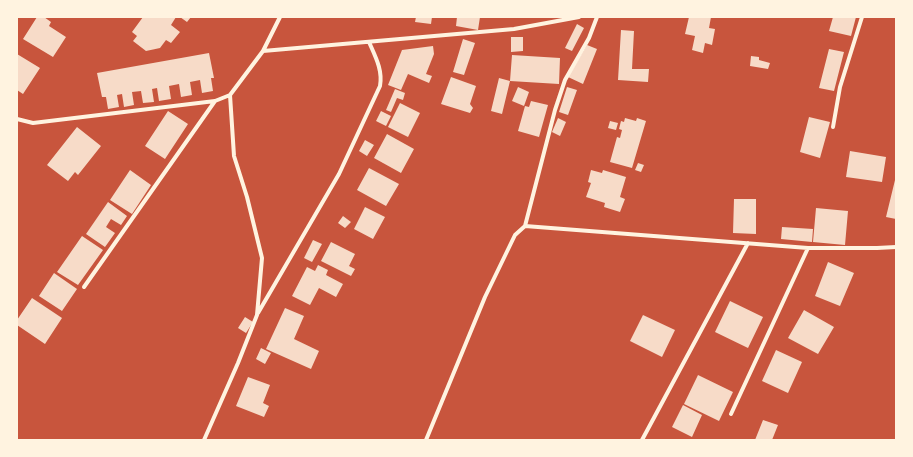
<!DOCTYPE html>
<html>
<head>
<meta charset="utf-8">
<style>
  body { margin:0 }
  #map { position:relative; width:913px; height:457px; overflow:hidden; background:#c8553d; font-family:"Exo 2",sans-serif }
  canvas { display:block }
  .frame { position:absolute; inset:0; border:18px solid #fff3e0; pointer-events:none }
</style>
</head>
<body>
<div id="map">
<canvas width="913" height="457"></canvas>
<div class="frame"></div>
</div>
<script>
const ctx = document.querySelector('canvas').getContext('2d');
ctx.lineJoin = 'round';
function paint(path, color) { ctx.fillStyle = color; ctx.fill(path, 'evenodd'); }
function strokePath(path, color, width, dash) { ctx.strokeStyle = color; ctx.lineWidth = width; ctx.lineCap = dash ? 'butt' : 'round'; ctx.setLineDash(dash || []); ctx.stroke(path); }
paint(new Path2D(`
  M37 17H44L51 22 49 26 66 37 53 57 23 39Z
  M143 17H176L171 25 180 32 171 43 166 40 160 48 146 51 133 41 137 36 132 32Z
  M180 17H191L187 22Z
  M416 17H432L431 24 415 22Z
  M457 17H480L478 30 456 26Z
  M689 17H711L709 28 715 29 712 45 705 43 703 53 692 50 695 36 685 34Z
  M833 17H856L851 36 829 31Z
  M577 24 584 28 572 51 565 48Z
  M621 30 634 31 632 69H649L648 82 618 80Z
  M511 37H523V51L511 52Z
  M463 39 475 43 464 75 453 72Z
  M587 45 597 49 583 84 568 77Z
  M433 46 434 54 426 74 432 76 429 83 408 74 401 90 388 85 402 50Z
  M829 49 844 52 834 91 819 88Z
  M209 53 214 78H211L213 91 202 93 200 80 190 82 192 95 181 97 179 84 169 86 171 99 159 101 157 88 152 89 154 102 143 103 141 91 132 92 134 105 124 107 122 94 117 95 119 107 108 109 106 97H102L97 73Z
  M17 54 40 68 23 94 17 90Z
  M512 55 560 58 559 84 510 81Z
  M751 56 759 57V60L770 63 768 69 750 66Z
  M451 77 476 86 470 104 473 108 470 113 441 104Z
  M499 78 510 81 502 114 491 111Z
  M518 87 529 92 524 106 512 101Z
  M567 87 577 90 568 115 559 112Z
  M395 89 405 93 403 100 397 98 391 112 386 110Z
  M531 101 548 105 539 137 518 131 525 106 529 107Z
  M400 103 420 113 408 137 388 127Z
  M168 111 188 124 165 159 145 146Z
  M381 111 391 116 386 126 376 121Z
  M809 117 830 122 820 158 800 152Z
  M558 118 566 122 560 136 552 132Z
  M625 118 636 121 637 118 646 121 632 168 610 162 617 137 620 138 622 130 619 129 621 121 624 122Z
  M610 121 618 123 616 130 608 128Z
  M77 127 101 146 78 175 75 172 68 181 47 165Z
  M387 134 414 149 401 173 374 158Z
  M365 140 374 145 367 156 359 151Z
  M850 151 886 157 882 182 846 177Z
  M638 163 644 165 641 172 635 170Z
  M369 168 399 184 386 206 357 190Z
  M130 170 151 185 132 214 110 200Z
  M591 170 602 173 603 170 626 177 620 197 625 199 620 212 604 207 605 203 586 197 591 183 588 182Z
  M895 180H896V219L886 217Z
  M734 199H756V234L733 233Z
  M108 202 127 216 121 225 111 219 106 227 115 233 105 247 86 234Z
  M365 207 385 217 373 239 354 229Z
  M816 208 848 211 845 245 813 242Z
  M343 216 351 222 345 228 338 223Z
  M782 227 813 229 812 242 781 239Z
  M82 236 103 250 78 285 57 272Z
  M313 240 322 244 312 262 304 258Z
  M331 242 355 254 349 266 355 269 351 276 321 261Z
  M828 262 854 273 840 306 815 296Z
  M318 265 328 270 326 275 343 284 336 297 319 288 310 305 292 296 307 267 315 271Z
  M54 273 77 289 62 311 39 296Z
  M32 298 62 318 45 344 17 325V320Z
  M730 301 763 317 748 348 715 332Z
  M285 308 304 316 294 339 319 351 311 369 266 349Z
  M804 310 834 327 818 354 788 338Z
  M643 315 675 330 662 357 630 341Z
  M245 317 253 322 246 333 238 328Z
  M261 348 271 353 265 364 256 359Z
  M776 350 802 362 788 393 762 381Z
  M698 375 733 392 719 421 684 404Z
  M248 377 270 385 263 403 269 406 264 417 236 406Z
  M683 405 702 415 692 437 672 427Z
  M763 420 778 425 772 440H755Z`), '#f7dbc8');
strokePath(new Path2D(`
  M263 51 514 29 579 17
  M17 119 33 123 215 101 230 95 263 51 280 17
  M833 127 840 87 862 17
  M525 226 808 248H877L896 247
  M84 287 215 101
  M258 313 339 174 380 86C383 70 375 56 369 42
  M731 414 808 248
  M204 440 238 363 257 315 262 258 247 197 234 156 230 95
  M426 440 485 297 515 235 525 226 555 110 565 80 589 38 597 17
  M642 440 748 243`), '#fff3e0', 4);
</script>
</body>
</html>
